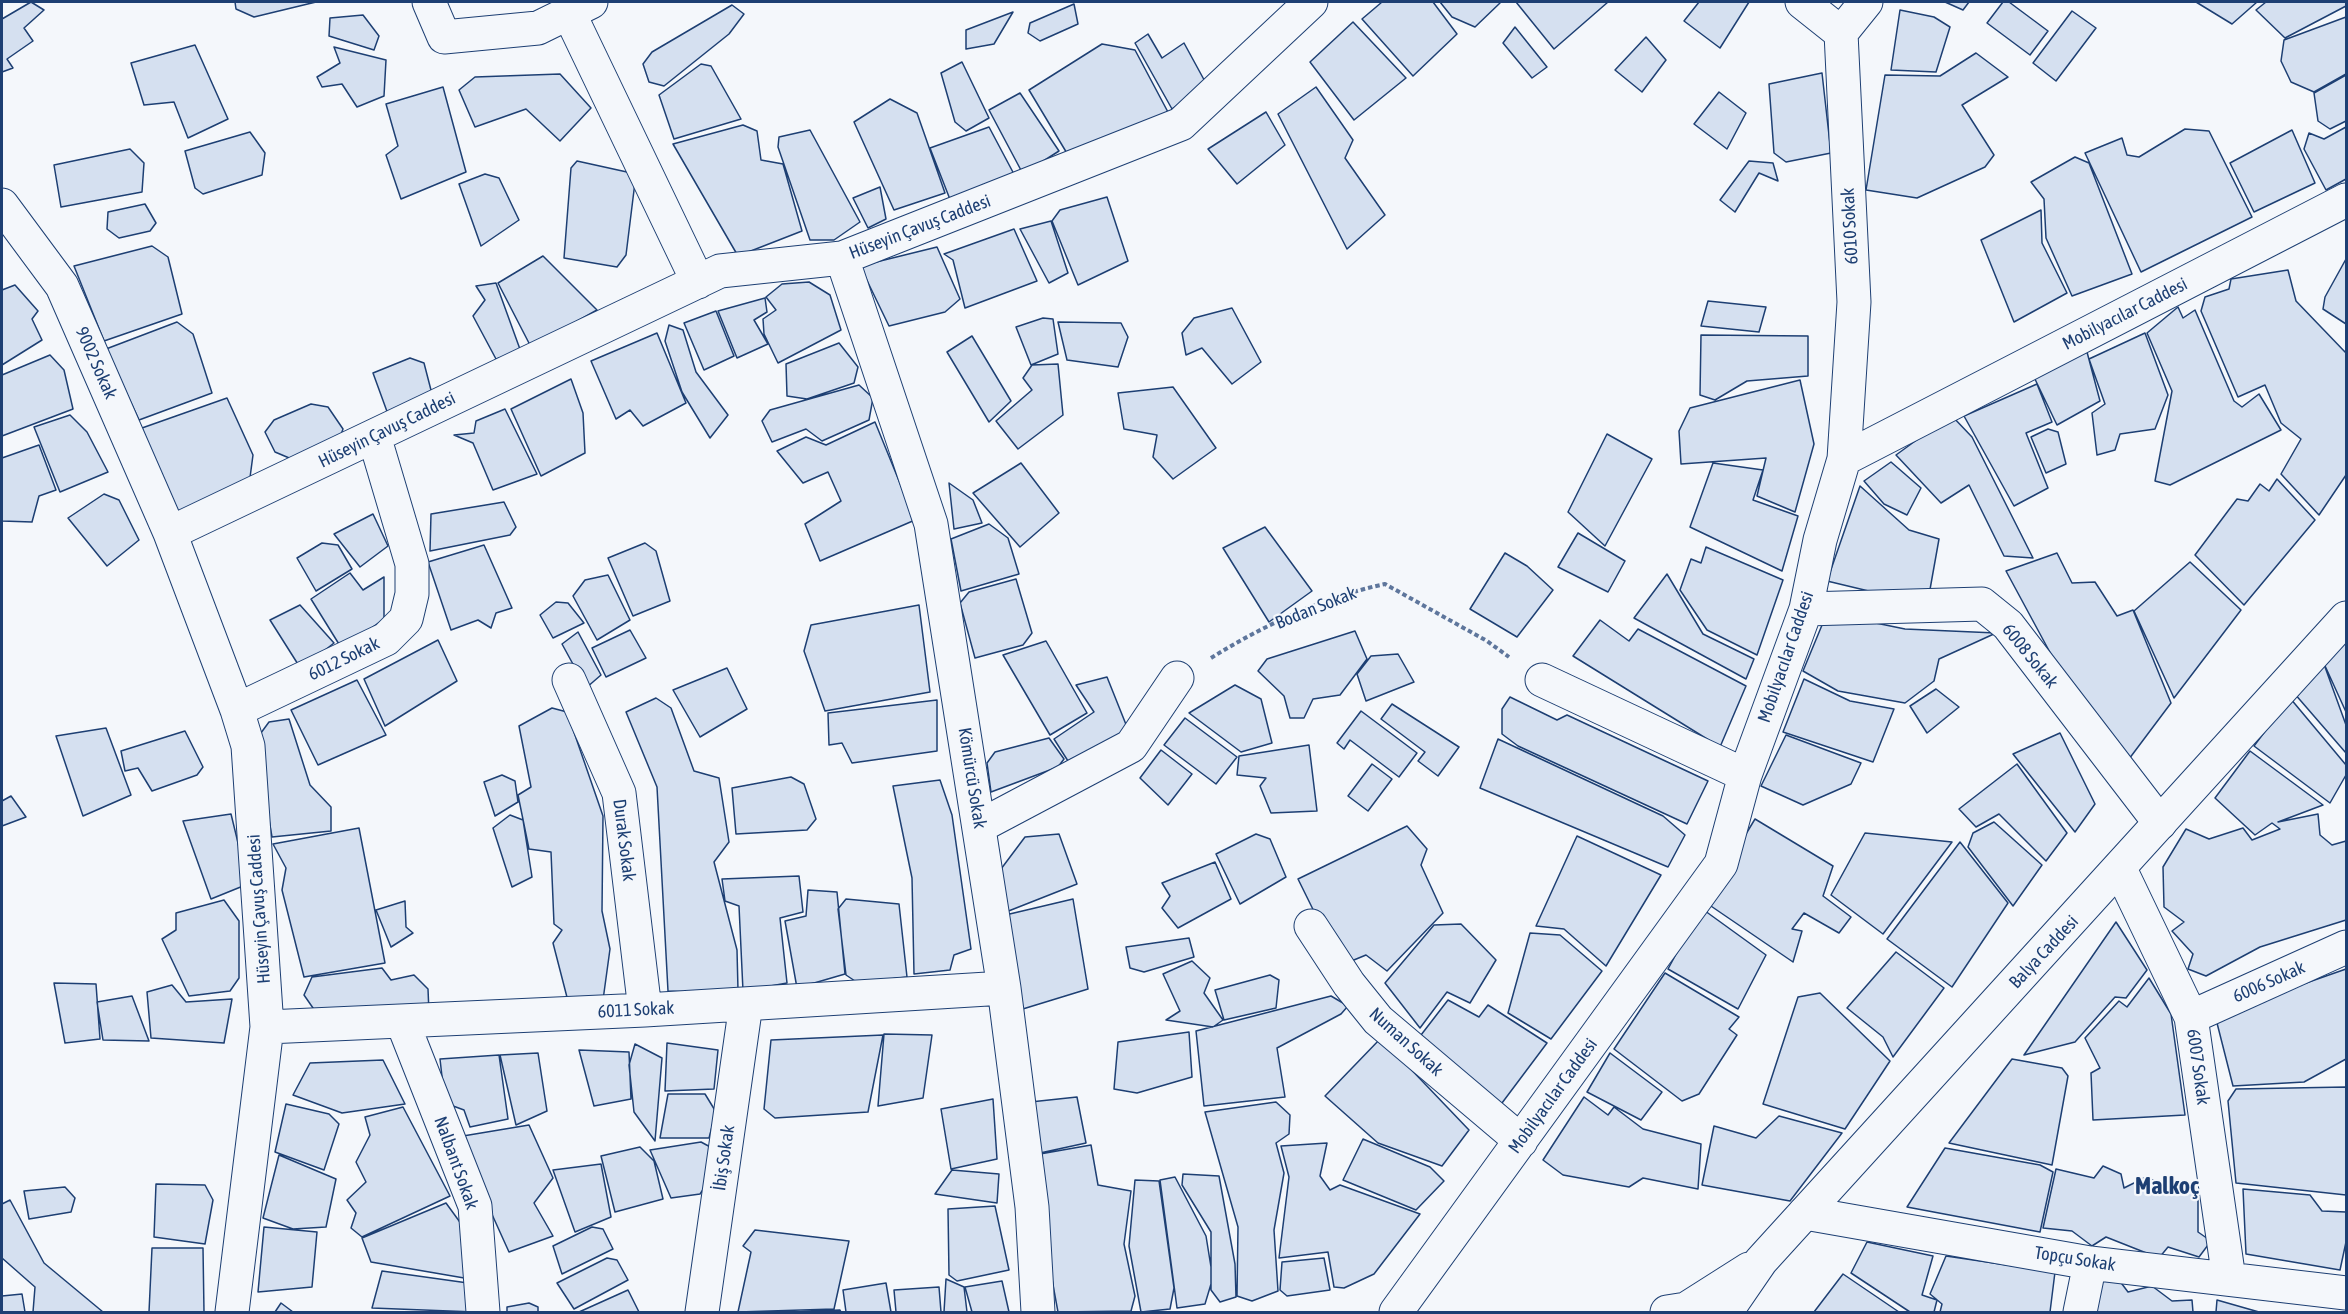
<!DOCTYPE html>
<html>
<head>
<meta charset="utf-8">
<style>
  body { margin:0 }
  #map { position:relative; width:2348px; height:1314px; overflow:hidden; background:#f4f7fb; font-family:"Asap Condensed",sans-serif }
  canvas { display:block }
  .frame { position:absolute; inset:0; border:3px solid #1d3f73; pointer-events:none }
</style>
</head>
<body>
<div id="map">
<canvas width="2348" height="1314"></canvas>
<div class="frame"></div>
</div>
<script>
const ctx = document.querySelector('canvas').getContext('2d');
ctx.lineJoin = 'round';
function paint(path, color) { ctx.fillStyle = color; ctx.fill(path, 'evenodd'); }
function strokePath(path, color, width, dash) { ctx.strokeStyle = color; ctx.lineWidth = width; ctx.lineCap = dash ? 'butt' : 'round'; ctx.setLineDash(dash || []); ctx.stroke(path); }
function label(font, color, halo, rows, align = 'center') {
  ctx.font = font + ' "Asap Condensed",sans-serif'; ctx.lineWidth = 4.5; ctx.setLineDash([]); ctx.textBaseline = 'middle'; ctx.strokeStyle = halo; ctx.fillStyle = color; for (const [text, x, y, turn = 0] of rows) {
    ctx.save(); ctx.translate(x, y); ctx.rotate((+turn || 0) * Math.PI / 180); ctx.textAlign = isNaN(turn) ? turn : align; if (halo) ctx.strokeText(text, 0, 0); ctx.fillText(text, 0, 0); ctx.restore();
  }
}
const building = new Path2D(`
  M31 2 44 10 24 28 33 41 7 59 13 68 2 72V19Z
  M235 2H316L254 17 236 9Z
  M1382 2H1433L1457 34 1413 76 1362 19Z
  M1440 2H1499L1500 3 1475 27 1452 17Z
  M1516 2H1608L1554 49Z
  M1699 2H1749L1720 48 1684 21Z
  M1945 2H1969L1963 10Z
  M2003 2H2009L2048 31 2030 55 1987 23Z
  M2196 2H2257L2232 24Z
  M2266 2H2346V6L2285 38 2256 10Z
  M1074 4 1078 24 1040 41 1028 33 1030 23Z
  M732 5 744 14 729 34 664 86 649 82 643 64 652 52Z
  M1900 10 1934 17 1950 27 1936 72 1891 70Z
  M2072 11 2096 28 2056 81 2033 63Z
  M1013 12 994 44 966 49V30Z
  M363 15 379 36 374 50 329 36 330 18Z
  M2346 17V74L2314 92 2291 82 2281 61 2284 40Z
  M1353 22 1406 78 1354 120 1310 62Z
  M1515 27 1547 67 1532 78 1503 43Z
  M1148 34 1162 58 1184 43 1208 87 1172 109 1135 43Z
  M1646 37 1666 60 1642 92 1615 70Z
  M1102 44 1135 50 1169 114 1071 160 1029 90Z
  M195 45 228 119 188 138 174 102 144 105 131 63Z
  M334 47 386 60 384 96 357 107 342 84 322 87 317 77 340 63Z
  M1976 53 2008 77 1962 105 1994 155 1985 167 1917 198 1866 190 1885 75 1940 76Z
  M962 62 989 118 966 131 955 122 941 73Z
  M701 64 711 66 741 119 674 139 659 95Z
  M1822 73 1831 153 1786 162 1774 153 1769 84Z
  M560 74 591 108 560 141 526 109 475 127 459 90 475 77Z
  M2346 75V121L2330 129 2318 121 2314 93Z
  M443 87 466 172 401 199 386 155 398 146 386 104Z
  M1316 87 1353 140 1345 158 1385 215 1347 249 1278 114Z
  M1719 92 1746 113 1727 149 1694 124Z
  M1020 93 1059 151 1023 174 989 110Z
  M890 99 917 113 945 193 894 210 854 122Z
  M1266 112 1285 145 1237 184 1208 149Z
  M743 125 757 131 761 160 783 164 802 231 738 256 673 144Z
  M989 127 1015 176 951 202 930 148Z
  M2346 127V179L2326 190 2304 149 2309 133 2324 139Z
  M2185 129 2209 131 2252 217 2141 272 2085 153 2122 138 2127 155 2139 157Z
  M810 130 860 222 834 240H810L778 147 779 137Z
  M2292 130 2315 183 2254 212 2230 163Z
  M250 132 265 153 262 175 203 194 195 188 185 151Z
  M130 149 144 163 142 192 61 207 54 165Z
  M2075 157 2089 163 2132 274 2072 296 2046 238 2044 199 2031 182Z
  M577 161 636 174 626 255 617 267 564 258 571 168Z
  M1749 161 1773 163 1778 181 1759 173 1735 212 1720 200Z
  M485 174 499 178 519 220 481 246 459 184Z
  M880 187 886 219 868 228 853 198Z
  M1107 197 1128 261 1078 285 1052 221 1060 210Z
  M145 204 156 223 150 231 119 238 107 229 108 212Z
  M2041 210 2042 243 2067 293 2014 322 1981 240Z
  M1051 221 1068 273 1049 283 1020 229Z
  M1014 229 1037 281 965 308 953 260 944 254Z
  M152 246 168 257 182 314 104 341 74 266Z
  M937 247 960 299 945 312 889 326 860 266Z
  M543 256 597 310 531 347 498 283Z
  M2346 259V324L2323 309 2325 297Z
  M2288 270 2296 301 2346 353V475L2319 515 2281 474 2301 439 2281 423 2265 385 2238 397 2201 311 2205 297 2229 289 2231 279Z
  M809 282 830 295 841 330 778 363 764 334 763 319 776 310 766 297 782 284Z
  M496 283 521 352 496 359 473 316 485 300 476 286Z
  M15 285 38 311 32 319 42 340 2 365V290Z
  M765 298 767 312 754 320 768 344 737 358 718 311Z
  M1708 301 1766 307 1759 332 1701 326Z
  M2178 307 2183 318 2195 310 2234 401 2242 407 2259 394 2281 430 2170 485 2155 481 2172 391 2147 333Z
  M1232 308 1261 362 1232 384 1202 348 1186 355 1182 333 1194 318Z
  M716 311 734 356 704 370 684 323Z
  M1043 318 1053 319 1058 354 1031 365 1016 327Z
  M177 322 193 334 212 393 139 420 106 349Z
  M1058 322 1121 323 1128 337 1118 367 1067 360Z
  M669 325 683 330 696 372 728 415 710 438 682 392 665 341Z
  M657 333 686 403 643 426 630 410 616 419 591 361Z
  M2145 333 2168 395 2155 429 2120 434 2115 450 2097 455 2092 413 2105 404 2089 359Z
  M1701 335 1808 336V376L1747 381 1715 400 1700 395Z
  M972 336 1011 401 989 422 947 352Z
  M839 343 858 367 854 383 807 399 787 396 786 364Z
  M2087 352 2100 401 2057 425 2033 375Z
  M50 355 64 370 73 409 2 436V375Z
  M410 358 424 363 432 394 389 417 373 373Z
  M1058 364 1063 415 1018 449 996 421 1032 390 1023 378 1032 365Z
  M571 379 583 413 585 453 541 476 511 409Z
  M1800 380 1814 444 1795 512 1757 496 1766 458 1681 464 1679 431 1690 408Z
  M2037 384 2052 422 2026 433 2048 488 2014 506 1964 416Z
  M859 385 873 398 869 420 822 441 806 429 772 442 762 421 770 410Z
  M1173 387 1216 448 1173 479 1153 457 1157 435 1124 429 1118 393Z
  M227 398 253 455 249 485 191 521 171 506 142 428Z
  M311 404 328 407 343 429 338 443 294 460 275 452 265 432 274 420Z
  M505 409 537 474 493 490 473 443 454 435 474 433 476 421Z
  M70 415 87 432 108 472 60 492 34 427Z
  M1951 415 1972 437 2033 558 2004 556 1969 485 1941 503 1896 455Z
  M875 422 915 520 820 561 805 524 841 501 828 472 803 483 777 451 806 437 826 445Z
  M2048 429 2058 432 2066 464 2046 473 2031 437Z
  M1607 434 1652 459 1605 546 1568 512Z
  M39 445 56 490 39 496 32 522 2 521V458Z
  M1891 462 1921 488 1907 515 1884 504 1864 481Z
  M1021 463 1059 513 1020 547 973 493Z
  M1713 463 1763 470 1753 500 1798 516 1782 571 1690 527Z
  M2277 479 2315 520 2244 605 2195 555 2237 499 2248 501 2260 484 2269 491Z
  M949 483 973 500 982 523 954 529Z
  M1860 486 1909 530 1939 539 1929 595 1902 599 1827 581Z
  M104 494 119 500 139 540 107 566 68 518Z
  M504 502 516 527 510 535 430 551 431 514Z
  M373 514 388 546 360 567 334 534Z
  M989 524 1008 538 1019 574 961 591 951 539Z
  M1265 527 1312 591 1269 622 1223 548Z
  M1578 533 1625 561 1608 592 1558 567Z
  M322 543 338 545 352 569 316 591 297 558Z
  M645 543 656 551 670 601 633 616 608 558Z
  M484 545 512 608 496 613 491 628 478 620 451 630 428 562Z
  M1706 547 1783 580 1757 655 1707 630 1680 590 1691 559 1701 563Z
  M1505 553 1527 566 1553 590 1517 637 1470 609Z
  M2057 553 2072 583 2095 582 2117 616 2133 610 2171 703 2129 759 2093 732 2006 571Z
  M2190 562 2241 610 2174 698 2134 611Z
  M350 573 363 590 384 577V619L342 649 311 599Z
  M1667 574 1703 634 1754 659 1746 679 1634 618Z
  M608 575 630 620 597 640 573 596 585 580Z
  M1016 579 1032 633 1023 645 975 658 960 603 969 592Z
  M556 602 568 603 584 623 553 638 540 615Z
  M300 605 334 643 301 669 270 620Z
  M919 605 930 692 825 711 804 651 811 625Z
  M1827 613 1905 629 1996 633 1939 659 1934 681 1905 703 1838 691 1803 671Z
  M1600 620 1629 641 1638 629 1746 686 1720 747 1573 656Z
  M2346 625V712L2321 657Z
  M630 630 646 658 606 677 592 648Z
  M1355 631 1367 659 1340 695 1313 699 1304 718H1290L1284 696 1258 671 1267 659Z
  M578 632 601 675 586 688 562 644Z
  M438 640 457 681 385 726 364 679Z
  M1046 641 1087 713 1050 735 1003 655Z
  M1398 654 1414 682 1366 701 1357 674 1371 656Z
  M2318 662 2325 667 2346 725V753L2294 693Z
  M727 668 747 709 700 737 673 690Z
  M1107 677 1129 732 1068 761 1054 739 1094 712 1076 685Z
  M1804 679 1850 701 1894 709 1873 762 1783 732Z
  M357 680 386 735 318 765 291 710Z
  M1235 685 1261 699 1272 743 1241 752 1189 713Z
  M1936 689 1959 707 1927 733 1910 706Z
  M1510 697 1557 720 1567 715 1708 781 1687 824 1518 746 1502 734V709Z
  M656 698 671 708 694 771 719 778 729 842 714 862 737 950 738 990 729 994 668 991 657 787 626 712Z
  M2290 698 2346 765V775L2330 803 2254 746Z
  M937 700V751L852 763 842 743 829 745 828 713Z
  M1392 704 1459 747 1438 776 1418 761 1425 752 1381 719Z
  M552 708 567 712 603 816 602 911 610 949 603 1000 569 1005 553 943 562 930 554 924 551 852 529 849 518 795 531 787 519 726Z
  M1361 711 1417 753 1399 777 1350 740 1344 749 1337 743Z
  M1185 718 1237 757 1216 784 1164 745Z
  M289 719 310 785 331 807V831L272 837 255 741 269 722Z
  M106 728 131 795 83 816 56 736Z
  M185 731 203 767 197 775 152 791 138 768 125 771 121 751Z
  M2060 733 2095 804 2075 832 2013 754Z
  M1786 735 1861 763 1851 784 1803 805 1761 786Z
  M1049 738 1064 759 1058 767 991 792 987 763 995 752Z
  M1498 739 1663 816 1685 835 1668 867 1480 788Z
  M1309 745 1317 811 1271 813 1260 786 1266 778 1237 775 1239 756Z
  M1161 750 1192 774 1168 805 1140 778Z
  M2250 751 2323 805 2278 822 2318 814 2320 835 2332 845 2346 841V920L2260 947 2206 976 2188 969 2193 954 2172 931 2184 922 2164 907 2163 867 2186 829 2209 839 2243 828 2252 840 2280 829 2272 823 2255 835 2215 798Z
  M1372 764 1392 779 1368 811 1348 796Z
  M2017 764 2067 833 2046 861 1999 814 1976 827 1959 809Z
  M502 775 515 781 518 802 495 816 484 782Z
  M791 777 804 784 816 819 807 830 736 834 732 788Z
  M940 780 952 815 971 949 954 955 950 970 914 974 912 878 893 786Z
  M11 796 26 817 2 826V801Z
  M231 814 248 884 211 899 183 821Z
  M510 815 523 820 532 877 512 887 493 828Z
  M1755 819 1833 866 1823 896 1851 917 1839 933 1804 913 1792 929 1802 931 1793 962 1705 902Z
  M1994 822 2042 865 2013 906 1968 847 1973 833Z
  M1407 826 1427 849 1421 865 1443 913 1387 971 1366 955 1349 962 1333 950 1298 879Z
  M359 828 385 963 304 977 282 890 286 868 273 844Z
  M1865 833 1952 842 1883 934 1831 895Z
  M1059 834 1077 884 1006 912 1001 869 1025 837Z
  M1256 834 1270 839 1286 877 1240 904 1216 854Z
  M1577 836 1661 875 1606 966 1564 929 1536 926Z
  M1960 842 2008 903 1952 987 1887 939Z
  M1215 862 1231 899 1178 928 1162 908 1170 896 1162 883Z
  M799 876 803 912 780 918 787 983 743 991 739 906 725 901 722 879Z
  M808 890 837 892 845 974 797 988 785 921 806 916Z
  M846 899 899 904 907 977 858 983 846 975 838 909Z
  M1073 899 1088 989 1013 1012 997 917Z
  M224 900 239 921V978L230 991 189 996 162 939 176 930V913Z
  M405 901 406 927 413 933 391 947 376 910Z
  M1701 908 1766 955 1738 1009 1668 969Z
  M2116 922 2147 970 2126 998 2115 997 2075 1042 2024 1055Z
  M1461 924 1496 960 1470 1003 1447 992 1420 1028 1385 983 1434 925Z
  M1530 933 1560 935 1602 971 1551 1039 1508 1013Z
  M1189 938 1194 957 1144 972 1130 968 1126 947Z
  M1896 952 1944 988 1893 1057 1883 1037 1847 1008Z
  M1192 961 1210 978 1204 993 1223 1020 1213 1027 1166 1020 1180 1011 1163 974Z
  M382 968 391 980 414 975 428 989 429 1013 322 1021 304 995 312 977Z
  M2346 969V1059L2304 1082 2233 1086 2217 1023 2226 1011Z
  M1665 973 1739 1017 1729 1029 1737 1035 1699 1094 1682 1101 1614 1049Z
  M1270 975 1279 980 1276 1008 1224 1020 1215 990Z
  M2149 978 2171 1014 2185 1115 2093 1120 2091 1073 2100 1068 2085 1038 2119 1001 2127 1007Z
  M54 983 96 984 100 1039 65 1043Z
  M172 985 186 1002 232 999 224 1043 151 1038 147 992Z
  M1820 993 1890 1061 1845 1129 1763 1104 1798 997Z
  M132 996 149 1041 103 1040 97 1002Z
  M1331 996 1348 1006 1341 1014 1277 1048 1285 1097 1204 1106 1196 1031Z
  M1448 1000 1479 1017 1488 1005 1547 1043 1499 1107 1421 1035Z
  M1189 1032 1192 1077 1137 1093 1114 1089 1118 1042Z
  M884 1034 932 1035 923 1098 878 1106Z
  M883 1035 868 1112 775 1118 764 1109 771 1040Z
  M1381 1038 1469 1130 1442 1166 1378 1143 1325 1096Z
  M667 1043 718 1050 714 1089 665 1091Z
  M635 1044 662 1058 655 1141 634 1112 629 1065Z
  M579 1050 629 1052 631 1099 594 1106Z
  M538 1053 547 1111 516 1125 500 1055Z
  M1610 1053 1662 1092 1641 1120 1587 1092Z
  M499 1055 508 1119 470 1127 464 1110 445 1103 440 1059Z
  M2012 1059 2062 1068 2068 1076 2052 1165 1949 1143Z
  M383 1060 405 1104 342 1113 293 1095 310 1063Z
  M2346 1087V1195L2236 1183 2228 1101 2236 1089Z
  M668 1094H705L716 1112 709 1138H660Z
  M1077 1097 1086 1143 1040 1153 1021 1103Z
  M1584 1097 1608 1115 1614 1107 1643 1129 1701 1144 1698 1189 1643 1178 1629 1187 1563 1175 1543 1160Z
  M993 1099 997 1159 951 1169 941 1109Z
  M1276 1102 1290 1115 1289 1134 1276 1143 1284 1173 1274 1230 1278 1291 1252 1301 1237 1296 1238 1227 1205 1112Z
  M286 1104 329 1114 339 1124 324 1170 275 1152Z
  M403 1107 450 1196 362 1237 351 1228 356 1213 347 1200 366 1182 356 1162 370 1135 365 1117Z
  M1779 1116 1842 1133 1790 1201 1702 1185 1714 1126 1756 1138Z
  M529 1125 553 1178 534 1203 553 1236 509 1252 457 1137Z
  M1363 1139 1430 1167 1444 1181 1416 1210 1343 1180Z
  M701 1142 714 1149 711 1178 700 1194 671 1198 650 1150Z
  M1327 1143 1320 1176 1330 1190 1340 1185 1420 1214 1374 1274 1344 1288 1334 1287 1328 1252 1279 1258 1289 1177 1281 1146Z
  M1091 1145 1098 1185 1131 1191 1124 1244 1135 1296 1131 1311 1058 1312 1031 1166 1040 1154Z
  M640 1147 654 1161 663 1199 615 1212 601 1156Z
  M1945 1148 2040 1165 2053 1172 2040 1232 1907 1207Z
  M279 1155 336 1179 326 1227 293 1229 263 1218Z
  M601 1164 611 1217 575 1232 553 1170Z
  M2103 1166 2121 1174 2124 1188 2144 1178 2198 1190V1232L2211 1241 2199 1257 2168 1247 2159 1258 2106 1237 2092 1246 2072 1231 2043 1228 2056 1169 2094 1178Z
  M952 1170 999 1174 997 1203 935 1194Z
  M1183 1174 1219 1176 1235 1264 1236 1297 1220 1302 1211 1290V1232L1182 1185Z
  M1175 1177 1206 1236 1211 1267V1284L1205 1304 1177 1308 1160 1180Z
  M1135 1180 1159 1181 1174 1288 1170 1309 1141 1312 1129 1246Z
  M156 1184 205 1185 213 1200 205 1244 154 1237Z
  M65 1187 75 1198 71 1212 29 1219 24 1191Z
  M2243 1189 2310 1195 2322 1211 2346 1212V1242L2340 1270 2246 1254Z
  M10 1200 44 1263 103 1312H33L35 1287 2 1258V1204Z
  M446 1203 470 1236V1279L371 1262 362 1238Z
  M995 1206 1009 1270 957 1281 949 1275 948 1209Z
  M264 1227 317 1232 312 1287 258 1292Z
  M592 1227 603 1229 613 1249 562 1274 553 1246Z
  M755 1230 849 1241 834 1309 738 1312 751 1252 743 1246Z
  M1867 1242 1933 1256 1922 1295 1937 1300 1934 1312H1910L1851 1273Z
  M152 1248H203L204 1312H149Z
  M1946 1256 2055 1272 2050 1312H1940L1942 1304 1930 1294Z
  M607 1258 617 1260 628 1280 574 1309 557 1283Z
  M1324 1258 1330 1290 1287 1296 1280 1290 1282 1262Z
  M382 1271 468 1283 475 1312 372 1308Z
  M1843 1274 1899 1312H1814Z
  M946 1279 964 1287 967 1312H944Z
  M2119 1280 2128 1292 2152 1286 2172 1301 2192 1300 2193 1312H2087L2091 1282Z
  M1002 1281 1009 1312H972L965 1287Z
  M886 1283 891 1312H846L843 1290Z
  M939 1287 941 1312H896L894 1290Z
  M628 1290 639 1312H579Z
  M22 1294 25 1312H2V1296Z
  M2217 1300 2259 1312H2216Z
  M281 1303 293 1312H275Z
  M529 1303 538 1307V1312H507V1307Z
  M840 1310 841 1312H795Z`);
paint(building, '#d5e0f0');
strokePath(building, '#1d3f73', 1.5);
const minor = new Path2D(`
  M429 2 444 37 538 28 591 2
  M1802 2 1841 33
  M569 13 698 282
  M2 205 62 286 170 533 237 710 248 746 267 1027 232 1312
  M842 258 931 524 1004 988 1032 1207 1038 1312
  M1844 459 2346 200
  M170 533 720 271 842 258 1181 124 1311 2
  M1806 609 1982 604 2008 625 2160 823
  M569 680 619 793 645 1010
  M1542 680 1745 775
  M237 710 386 639 406 619 412 594V564L374 436
  M980 826 1131 746 1177 678
  M2120 869 2191 1017 2229 1279
  M1311 926 1349 984 1378 1020 1521 1141
  M2191 1017 2346 947
  M402 1021 475 1206 483 1312
  M267 1027 645 1010 1004 988
  M1805 1213 2090 1263 2346 1293
  M702 1312 746 1004
  M1396 1312 1721 864 1745 775 1806 609 1820 540 1844 459 1854 302 1841 33 1866 2
  M2080 1312 2090 1263`);
const major = new Path2D(`
  M1667 1312 1686 1309 1749 1269
  M1726 1312 1761 1261 2346 618`);
strokePath(minor, '#1d3f73', 35);
strokePath(major, '#1d3f73', 35);
strokePath(new Path2D(`
  M1211 658C1264 625 1324 597 1385 584L1487 641 1509 657`), '#5e769c', 4, [4.5, 3]);
strokePath(minor, '#f4f7fb', 33);
strokePath(major, '#f4f7fb', 33);
label('18px', '#1d3f73', '#f4f7fb', [
  ["6010 Sokak",1850,226,-93],
  ["Hüseyin Çavuş Caddesi",920,227,-21],
  ["Mobilyacılar Caddesi",2125,314,-27],
  ["9002 Sokak",96,363,66],
  ["Hüseyin Çavuş Caddesi",387,430,-26],
  ["Bodan Sokak",1316,608,-22],
  ["6008 Sokak",2030,656,51],
  ["Mobilyacılar Caddesi",1786,657,-71],
  ["6012 Sokak",344,659,-26],
  ["Kömürcü Sokak",972,778,81],
  ["Durak Sokak",624,840,83],
  ["Hüseyin Çavuş Caddesi",259,909,-94],
  ["Balya Caddesi",2044,952,-47],
  ["6006 Sokak",2269,982,-24],
  ["6011 Sokak",636,1010,-3],
  ["Numan Sokak",1406,1042,42],
  ["6007 Sokak",2198,1067,82],
  ["Mobilyacılar Caddesi",1553,1096,-54],
  ["İbiş Sokak",724,1158,-82],
  ["Nalbant Sokak",456,1163,70],
  ["Topçu Sokak",2075,1259,9]
]);
label('bold 24px', '#1d3f73', '#f4f7fb', [
  ["Malkoç",2167,1186]
]);
</script>
</body>
</html>
